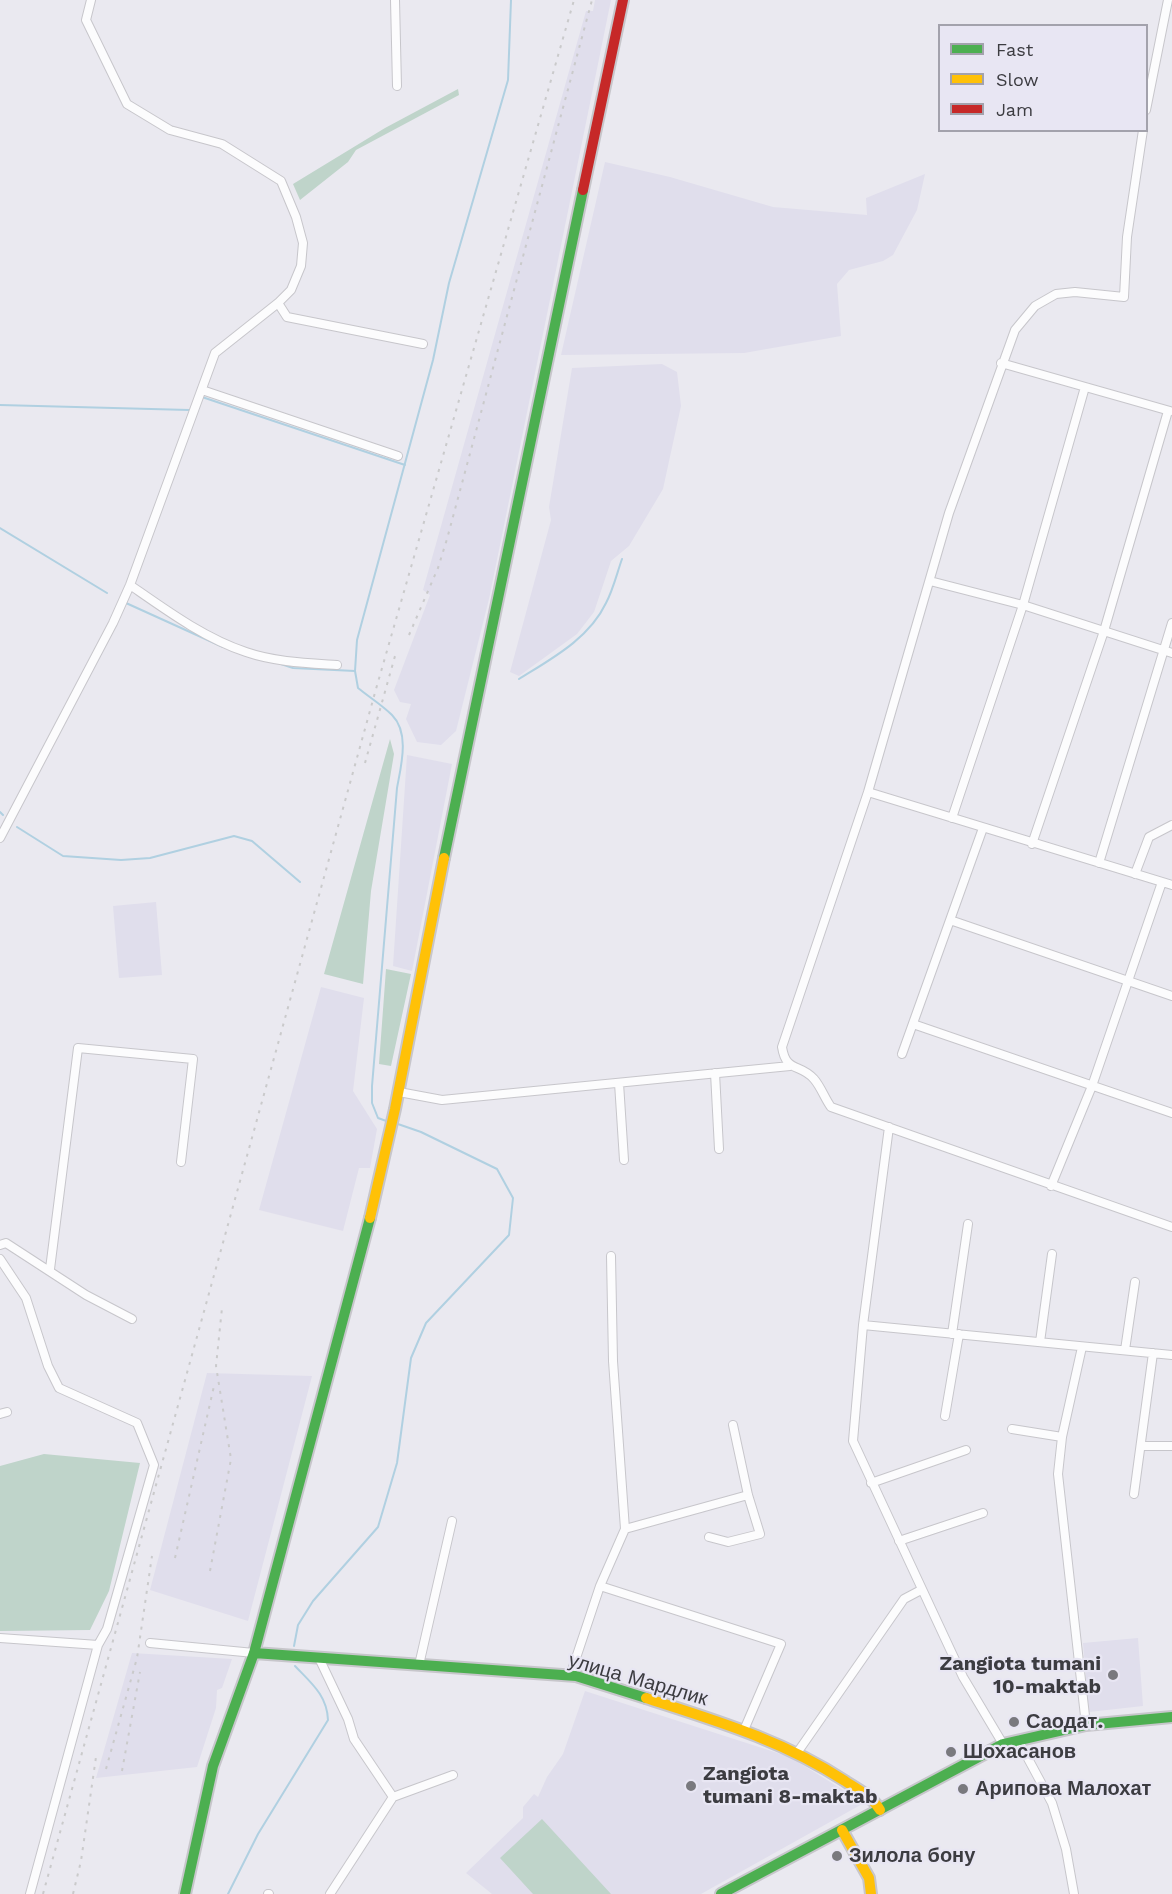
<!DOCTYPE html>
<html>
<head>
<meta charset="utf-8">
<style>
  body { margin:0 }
  #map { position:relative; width:1172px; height:1894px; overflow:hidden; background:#eae9f0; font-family:"Work Sans",sans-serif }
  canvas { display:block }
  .legend { position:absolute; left:938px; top:24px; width:210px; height:108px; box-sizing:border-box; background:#e8e6f3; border:2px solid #a3a2ac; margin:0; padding:8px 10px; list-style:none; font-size:18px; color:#3c3c41 }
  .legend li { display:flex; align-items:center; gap:12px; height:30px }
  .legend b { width:30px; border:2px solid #a3a2ac }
</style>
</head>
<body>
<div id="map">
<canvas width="1172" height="1894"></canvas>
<ul class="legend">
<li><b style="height:8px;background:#4caf50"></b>Fast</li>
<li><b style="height:8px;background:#ffc107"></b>Slow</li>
<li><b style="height:8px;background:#c62828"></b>Jam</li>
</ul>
</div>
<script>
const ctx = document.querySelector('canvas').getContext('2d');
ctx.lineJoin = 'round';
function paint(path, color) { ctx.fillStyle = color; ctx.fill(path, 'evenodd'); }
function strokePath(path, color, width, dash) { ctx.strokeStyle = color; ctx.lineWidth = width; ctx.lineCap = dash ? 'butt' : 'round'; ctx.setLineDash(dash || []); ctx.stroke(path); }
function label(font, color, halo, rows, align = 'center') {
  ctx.font = font + ' "Work Sans",sans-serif'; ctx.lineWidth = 4.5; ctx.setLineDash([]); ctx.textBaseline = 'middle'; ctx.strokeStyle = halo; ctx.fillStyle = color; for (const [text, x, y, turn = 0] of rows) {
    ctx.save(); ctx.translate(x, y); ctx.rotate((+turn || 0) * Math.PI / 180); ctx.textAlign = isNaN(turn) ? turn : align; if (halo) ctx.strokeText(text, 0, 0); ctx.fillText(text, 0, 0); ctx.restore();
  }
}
paint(new Path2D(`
  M595 0H611L489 599 456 731 441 745 417 742 406 719 411 704 400 702 394 690 430 595 423 590 586 11H593Z
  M605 162 670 177 773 207 867 215 866 198 925 174 917 210 893 255 883 261 849 270 837 284 841 336 744 353 561 355Z
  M662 364 677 372 681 406 663 489 629 546 611 561 594 612 577 634 519 676 510 672 551 520 549 507 572 368Z
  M407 755 452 764 412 971 393 966Z
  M156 902 162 975 119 978 113 906Z
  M321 987 364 998 353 1091 377 1129 370 1168H359L343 1231 259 1210Z
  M207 1373 312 1376 248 1621 150 1590Z
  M1138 1638 1143 1706 1089 1712 1083 1643Z
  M132 1653 232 1659 222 1688 217 1690 216 1708 197 1767 96 1778Z
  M585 1691 790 1757 864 1803 701 1894H492L466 1873 523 1818V1807L534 1794 538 1797 547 1777 563 1754Z`), '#e0deec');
paint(new Path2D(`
  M458 89 459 95 356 150 348 162 300 200 293 184 385 128Z
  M390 739 394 754 371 891 363 984 324 974Z
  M386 969 411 974 391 1066 379 1064Z
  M44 1454 140 1463 109 1591 90 1630 0 1631V1466Z
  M542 1819 611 1894H533L500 1858Z`), '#bfd4ca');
strokePath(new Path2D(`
  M202 397 405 465
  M0 405 189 410
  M0 528 107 593
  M126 603 223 647
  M281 664 293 668 355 671
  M519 679C551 659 589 639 606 603 613 590 617 573 622 559
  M0 812 3 815
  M17 827 63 856 121 860 150 858 234 836 252 841 300 882
  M389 1122 378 1118 372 1103V1086L397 788C401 766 410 733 392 715 382 705 369 697 358 688L355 671 357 640 433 360 449 283 508 80 511 0
  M294 1646 298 1625 313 1601 378 1527 397 1463 411 1358 426 1323 509 1235 513 1198 497 1169 421 1132 395 1123
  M228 1894 258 1834 328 1720C327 1695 311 1683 295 1666`), '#b0d0e1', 2);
const street = new Path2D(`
  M395 0 397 86
  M1146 110 1168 0
  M1143 130 1127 237 1124 297 1075 292 1056 294 1035 306 1015 330 949 513 868 792 782 1047C786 1073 800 1063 814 1079 821 1087 825 1099 831 1107L1172 1227
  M278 303 287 317 423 344
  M1001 363 1170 411
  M202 390 398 456
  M930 581 1023 605 1172 653
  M130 585C166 610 204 638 246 652 275 662 306 663 337 665
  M868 792 1172 885
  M952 818 1023 605 1085 387
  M0 838 113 623 130 585 215 353 278 303 291 290 301 266 303 243 296 217 281 181 222 144 170 130 127 104 86 20 91 0
  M1032 844 1104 631 1168 411
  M1099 863 1172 623
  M1135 874 1149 837 1172 825
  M950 920 1172 996
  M913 1024 1172 1113
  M902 1054 983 828
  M715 1073 719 1149
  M619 1083 624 1160
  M399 1092 442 1100 790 1066
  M889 1127 863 1325 853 1441 963 1677 1003 1744
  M1051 1186 1092 1086 1162 882
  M0 1245 6 1243 86 1295 132 1319
  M0 1259 26 1298 48 1366 59 1388 137 1423 154 1465 107 1629 98 1645 30 1894
  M50 1269 78 1048 193 1059 181 1162
  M863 1325 1172 1355
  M952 1334 968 1224
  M1040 1342 1052 1254
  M1082 1347 1062 1437 1058 1474 1086 1725
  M1125 1350 1135 1282
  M0 1414 7 1412
  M945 1416 959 1334
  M1012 1429 1062 1437
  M1141 1446H1172
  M871 1483 966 1450
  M1134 1494 1153 1353
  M625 1529 748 1495
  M709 1537 728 1542 760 1534 748 1495 733 1425
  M899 1541 983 1513
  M600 1586 781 1644 744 1730
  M0 1638 98 1645
  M150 1643 254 1653
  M319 1658 348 1719 354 1739 393 1797
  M419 1665 452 1521
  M570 1676 600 1586 625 1529 613 1361 611 1256
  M1018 1740 1052 1803 1066 1849 1074 1894
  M797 1753 904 1599 921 1590
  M268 1894H269
  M330 1894 393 1797 453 1775`);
const fast = new Path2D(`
  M444 858 583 190
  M254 1653 576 1676 646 1698
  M185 1894 213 1766 254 1653 370 1218
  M721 1894 1003 1744 1086 1725 1172 1717`);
const slow = new Path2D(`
  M370 1218 395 1109 444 858
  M646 1698C717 1721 782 1740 845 1781 858 1790 872 1796 880 1810
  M842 1830 869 1878 871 1894`);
const jam = new Path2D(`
  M583 190 623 0`);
strokePath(street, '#c7c6cb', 10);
strokePath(fast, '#c7c6cb', 14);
strokePath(slow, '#c7c6cb', 14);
strokePath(jam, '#c7c6cb', 14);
strokePath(street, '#fcfcfd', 8);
strokePath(fast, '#4caf50', 10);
strokePath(slow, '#ffc107', 10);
strokePath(jam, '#c62828', 10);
strokePath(new Path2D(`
  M409 635 438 568 447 539 592 0
  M365 763 395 656
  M175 1558 214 1386
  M210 1571 231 1459 216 1366 222 1308
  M106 1769 137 1658 152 1556
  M122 1771 140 1672
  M43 1894 376 689 574 0
  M73 1894 81 1861 96 1757`), '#cacacb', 2, [3, 6]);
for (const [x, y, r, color] of [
  [1113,1675,6,"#79797e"],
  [1014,1722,6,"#79797e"],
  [951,1752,6,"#79797e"],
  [691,1786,6,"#79797e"],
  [963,1789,6,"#79797e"],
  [837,1856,6,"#79797e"]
]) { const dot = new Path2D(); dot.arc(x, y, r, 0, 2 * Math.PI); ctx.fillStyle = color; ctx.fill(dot); strokePath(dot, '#e8e6f3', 2); }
label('bold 20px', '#3c3c41', '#e8e6f3', [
  ["Zangiota tumani",1101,1664,"right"],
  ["10-maktab",1101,1687,"right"],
  ["Саодат.",1026,1722],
  ["Шохасанов",963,1752],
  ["Zangiota",703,1774],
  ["tumani 8-maktab",703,1797],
  ["Арипова Малохат",975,1789],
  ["Зилола бону",849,1856]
], 'left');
label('20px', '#3c3c41', '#e8e6f3', [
  ["улица Мардлик",638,1680,16]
]);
</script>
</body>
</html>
